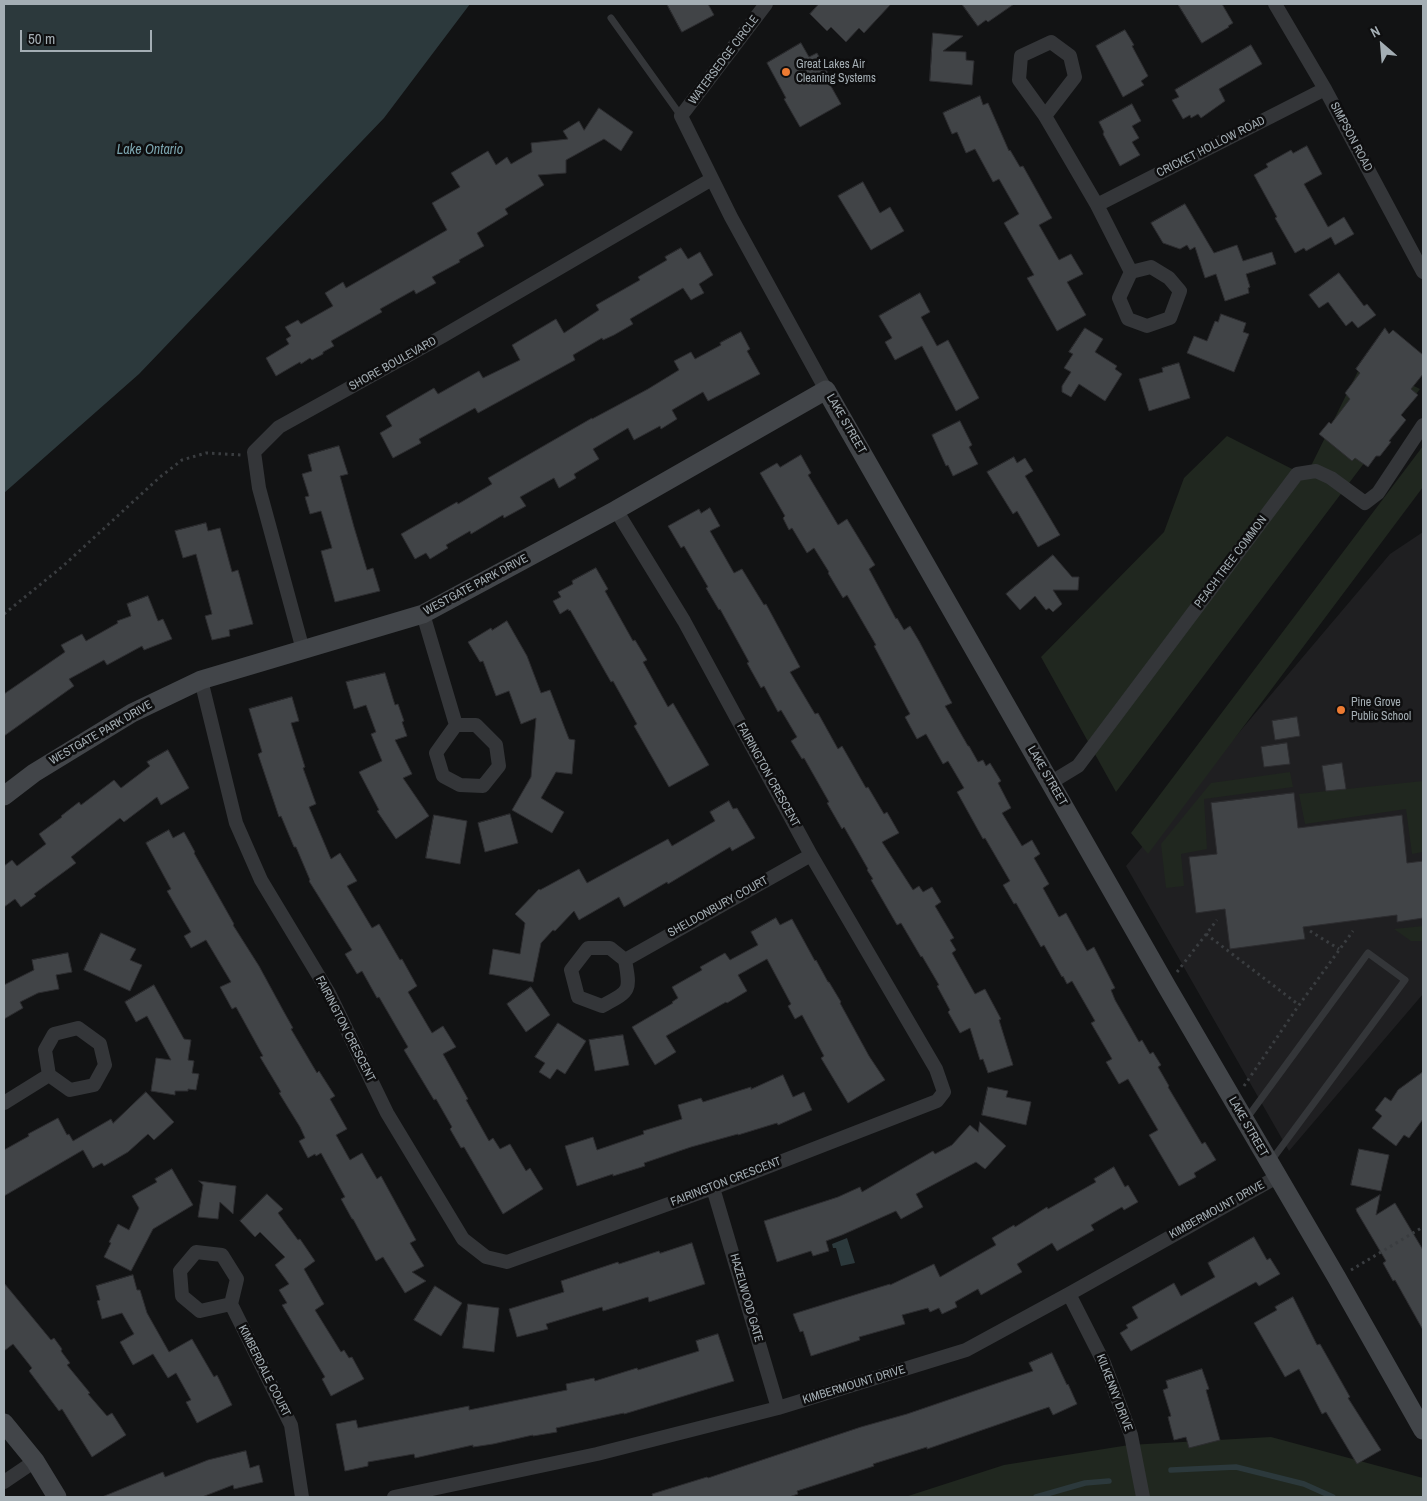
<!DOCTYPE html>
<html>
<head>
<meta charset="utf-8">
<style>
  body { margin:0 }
  #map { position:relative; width:1427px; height:1501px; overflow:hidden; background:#121314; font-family:"Archivo Narrow",sans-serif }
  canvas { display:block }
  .frame { position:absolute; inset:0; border:5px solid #a4aeb4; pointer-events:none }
  .north { position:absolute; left:1357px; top:20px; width:50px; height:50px; -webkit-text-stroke:4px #0e0e0f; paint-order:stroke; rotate:333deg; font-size:14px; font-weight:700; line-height:20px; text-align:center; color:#a4aeb4 }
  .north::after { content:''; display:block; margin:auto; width:18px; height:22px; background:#a4aeb4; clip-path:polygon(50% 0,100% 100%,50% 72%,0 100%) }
  .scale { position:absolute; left:20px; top:30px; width:132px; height:22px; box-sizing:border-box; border:2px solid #a4aeb4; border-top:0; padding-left:6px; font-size:15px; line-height:18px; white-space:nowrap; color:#a4aeb4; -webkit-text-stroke:4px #0e0e0f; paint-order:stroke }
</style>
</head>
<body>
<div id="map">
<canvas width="1427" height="1501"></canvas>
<div class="frame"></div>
<div class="north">N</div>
<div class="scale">50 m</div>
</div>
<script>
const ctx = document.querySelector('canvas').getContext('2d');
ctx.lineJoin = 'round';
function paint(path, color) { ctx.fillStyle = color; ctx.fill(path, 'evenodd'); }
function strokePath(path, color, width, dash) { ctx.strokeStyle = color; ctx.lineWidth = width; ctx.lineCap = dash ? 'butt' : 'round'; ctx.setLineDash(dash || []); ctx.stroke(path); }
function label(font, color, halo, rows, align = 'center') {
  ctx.font = font + ' "Archivo Narrow",sans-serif'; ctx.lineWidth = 5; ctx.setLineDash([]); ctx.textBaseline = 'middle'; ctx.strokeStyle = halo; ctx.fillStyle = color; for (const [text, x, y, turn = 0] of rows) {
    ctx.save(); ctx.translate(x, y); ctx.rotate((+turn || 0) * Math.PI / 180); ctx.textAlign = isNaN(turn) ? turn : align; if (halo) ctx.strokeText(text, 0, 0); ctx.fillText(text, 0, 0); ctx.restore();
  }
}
paint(new Path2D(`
  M1423 532V994L1289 1151 1126 866 1390 554Z`), '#1f1f21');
paint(new Path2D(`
  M1363 361 1420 389 1116 792 1041 657 1164 532 1184 478 1227 436 1306 476Z
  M1423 446V487L1148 854 1131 833Z
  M1290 772 1293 787 1204 799 1207 849 1181 854 1184 886 1166 888 1161 844 1211 783Z
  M1423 781V852L1412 854 1406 809 1305 824 1299 794Z
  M1423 926V941H1411L1394 929Z
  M1271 1437 1423 1478V1497H905L1004 1465 1129 1445Z`), '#20271f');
paint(new Path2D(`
  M4 4H470L384 118 139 374 4 493Z
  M847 1238 855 1263 841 1266 836 1248H833L832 1244Z`), '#2c393c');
strokePath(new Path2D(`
  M1171 1470 1236 1467 1304 1484 1333 1497
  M1036 1497 1085 1483 1109 1481`), '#2c393c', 5.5);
const building = new Path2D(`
  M667 4H708L714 15 682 32Z
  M819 4H891L864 33 859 28 846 42 831 27 827 31 810 14Z
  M962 4H1014L988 22 986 20 978 26Z
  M1178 4H1222L1233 23 1228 26 1229 27 1202 43Z
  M1125 30 1134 45 1132 46 1148 76 1141 81 1144 85 1123 97 1096 46Z
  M933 33 963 36 943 51 966 52V60L974 61 972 85 930 81Z
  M801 43 809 57 817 53 831 79 828 81 841 104 800 127 784 99 786 98 767 63Z
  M1251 45 1262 64 1219 89 1225 101 1201 118 1198 114 1191 118 1190 115 1183 119 1172 100 1179 97 1175 90Z
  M980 96 983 105 988 103 1009 151 1010 150 1020 167 1023 166 1052 218 1039 225 1059 260 1071 254 1083 274 1067 282 1086 315 1057 331 1027 278 1034 275 1004 223 1019 214 999 179 993 182 975 149 966 153 957 132 952 134 943 113Z
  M1132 104 1141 121 1132 126 1139 138 1132 142 1140 155 1120 166 1103 134 1104 132 1099 122Z
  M599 108 633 132 621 151 604 139 566 160V173L538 175 544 185 505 209 508 214 477 233 484 246 459 260 460 262 432 277 436 283 416 294 414 290 380 309 382 312 331 341 334 346 323 352V354L312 360 310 358 301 364 300 362 276 376 266 358 289 344 286 339 291 336 285 327 298 320 301 324 333 306 325 293 343 282 346 288 447 230 432 203 460 187 451 173 488 151 496 165 507 157 511 164 532 152 531 143 568 139 563 131 579 121 584 130Z
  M1307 146 1322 174 1304 184 1328 227 1344 217 1354 234 1335 245 1331 237 1306 251 1304 248 1295 253 1275 218 1277 217 1254 175 1268 167 1266 164 1291 150 1293 153Z
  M863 182 880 213 890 207 904 231 871 250 838 196Z
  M1185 204 1214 253 1237 245 1243 261 1272 252 1276 264 1246 274 1250 287 1248 288 1249 293 1225 301 1216 274 1205 278 1195 247 1190 250 1187 245 1180 249 1163 243 1151 223Z
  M681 248 688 259 700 252 713 275 699 284 704 293 691 300 683 288 630 319 633 324 614 335 603 340 602 338 573 355 575 360 478 413 475 408 419 439 421 443 393 458 380 433 392 426 386 416 434 388 438 394 479 371 483 378 520 360 512 345 556 319 564 333 599 310 596 305 640 280 638 277 667 260 665 257Z
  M1339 273 1364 306 1367 304 1376 315 1358 328 1352 321 1346 326 1328 302 1319 308 1309 295Z
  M920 293 930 312 921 317 937 346 948 340 979 398 956 411 922 346 895 360 885 342 892 338 879 316Z
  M1221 314 1246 323 1243 332 1249 334 1234 372 1187 353 1194 336 1207 341 1215 321 1218 322Z
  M1085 328 1103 339 1095 352 1117 366 1115 369 1122 374 1105 401 1079 384 1071 397 1062 392V386L1071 372 1064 368 1073 354 1069 352Z
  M1385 328 1389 334 1393 330 1423 355V374L1411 389 1418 395 1401 415 1406 420 1389 441 1391 442 1380 456H1376L1368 467 1355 458 1352 461 1319 434 1329 422 1331 424 1350 399 1345 393 1360 373 1356 369Z
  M741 332 750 349 747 351 760 374 708 401 703 392 672 410 677 419 661 429 660 426 634 440 628 428 593 449 599 459 574 474 576 478 559 488 554 478 520 497 526 506 504 518 503 515 471 534 470 531 446 545 448 548 430 559 426 553 415 559 401 534 457 502 458 504 492 484 488 478 592 418V419L648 389 679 370 674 361 691 352 695 359 721 345 720 343Z
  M1179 363 1190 398 1149 411 1139 379 1163 372 1162 368Z
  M960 421 972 445 969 447 978 464 953 476 948 465 946 466 932 435Z
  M339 446 348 474 340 476 354 527 367 570 373 568 380 591 335 602 321 551 332 548 321 511 310 514 305 497 309 496 302 474 312 471 308 455Z
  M801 455 811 473 808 475 838 525 847 519 875 565 869 569 896 619 897 618 904 630 910 626 919 641 952 703 945 706 968 746H969L978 762 983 760 986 766 990 763 1001 781 998 783 1011 808 1002 813 1022 846 1032 840 1040 854 1034 858 1049 884 1043 888 1059 917 1066 913 1087 951 1094 947 1115 988 1111 990 1115 1000 1139 1042 1142 1040 1150 1054 1153 1052 1161 1065 1158 1067 1169 1086 1168 1087 1202 1144 1205 1142 1216 1160 1194 1173 1196 1177 1179 1186 1149 1135 1158 1130 1128 1079 1119 1084 1106 1062 1112 1059 1091 1023 1095 1021 1072 981 1067 984 1063 976 1062 977 1044 945 1041 947 1016 903 1014 904 1003 885 1010 881 985 838 983 839 957 792 964 788 948 761 943 764 926 734 917 739 905 717 910 714 874 646 876 645 847 595 843 598 828 573 829 572 814 548 807 553 792 528 789 530 783 518 785 516 760 473 777 463 780 467Z
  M1014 457 1017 463 1025 458 1033 471 1025 476 1060 535 1038 547 1017 511 1013 514 987 472Z
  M710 508 720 526 710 531 734 573 742 569 764 605 766 604 800 667 790 672 815 714 818 713 838 749 842 746 866 788 868 787 884 814 887 812 899 833 882 842 913 890 919 886 923 892 932 887 941 902 935 906 954 938 950 940 956 950 952 953 975 994 985 989 1001 1019 999 1020 1013 1065 988 1073 983 1059 980 1060 970 1028 960 1033 948 1012 950 1010 937 986 939 985 922 956 921 957 901 923 897 925 871 880 873 879 867 870 868 869 844 827 842 829 827 803 829 802 804 758 802 759 791 741 797 737 781 710 778 712 764 686 761 688 747 663 749 662 720 609 719 610 706 588 708 587 684 546 681 548 668 526 699 509 701 513Z
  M206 523 208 531 220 528 232 572 238 570 253 624 229 630 230 636 212 640 205 616 212 614 196 554 183 558 175 531Z
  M1053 555 1072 577H1079L1078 590H1053L1062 604 1053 612 1049 608 1046 610 1035 596 1020 610 1006 594Z
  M596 568 608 589 605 591 633 641 635 640 647 660 643 662 668 707 673 703 709 765 669 787 634 726 637 724 613 681 611 682 570 610 569 611 568 609 560 614 553 601 561 597 558 592 573 584 572 581Z
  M148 596 158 621 163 619 172 639 144 650 142 646 107 665 104 660 69 679 74 686 4 736V694L65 652 61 645 82 634 86 641 118 623 117 621 131 616 127 604Z
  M507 621 527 656 541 693 550 690 569 739 575 740 572 774 556 772 541 798 564 812 552 833 512 810 531 777 536 718 521 724 509 691 496 696 483 661 480 662 468 642 491 628 492 630Z
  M385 673 395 705 398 704 404 721 402 722 407 736 395 740 412 774 403 778 429 816 396 839 377 811 379 810 359 772 382 761 371 734 376 732 366 705 354 709 346 682Z
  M292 697 299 721 291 723 305 767 303 768 316 804 309 807 331 859 340 853 357 881 347 886 372 928 379 924 400 960 402 959 417 986 408 992 432 1033 443 1026 456 1047 443 1054 468 1099 466 1100 489 1141 493 1138 500 1149 510 1144 526 1171 530 1168 543 1189 503 1214 464 1147 461 1148 450 1129 452 1127 436 1099 434 1100 404 1050 408 1047 379 997 377 998 362 971 357 974 345 954 352 950 309 881 310 880 296 847H294L281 816 279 817 258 754 262 752 249 709Z
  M1297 717 1300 736 1275 740 1272 721Z
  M1287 743 1290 764 1264 767 1261 747Z
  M168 750 189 788 161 805 157 797 124 822 120 818 71 857 76 863 34 894 36 896 21 907 15 899 4 907V866L12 860 17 866 46 844 39 834 62 817 61 816 79 802 81 805 114 780 121 788 150 766 147 762Z
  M1342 763 1346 789 1326 791 1322 766Z
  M1294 793 1298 828 1402 815 1407 863 1423 861V918L1397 922V915L1303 927 1305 939 1230 949 1225 909 1196 913 1189 857 1217 854 1211 803Z
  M729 801 733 809 737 808 755 838 732 851 730 847 668 884 667 882 624 907 619 897 579 920 574 911 555 931 553 930 541 943 533 982 489 974 493 949 520 954 525 923 515 914 539 889 540 890 579 869 587 883 668 839 672 846 715 821 710 812Z
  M510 814 518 843 485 852 478 823Z
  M434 815 467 821 460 864 426 858Z
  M169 830 173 838 184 832 195 852 194 853 234 924 233 925 259 966 284 1012 293 1028 291 1029 317 1073 319 1071 335 1096 330 1099 347 1129 336 1135 350 1160 362 1153 377 1179 381 1176 416 1240 410 1243 424 1266 412 1272 426 1281 405 1293 383 1257 376 1261 353 1219H352L341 1199 345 1197 321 1153 316 1156 315 1154 308 1158 299 1141 305 1138 300 1127 279 1093 281 1092 260 1057 263 1056 236 1007 232 1009 220 987 231 982 206 940 191 948 184 936 191 932 167 891 171 889 146 843Z
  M776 918 780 925 792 919 815 961 816 960 828 982H829L841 1002 840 1003 869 1056 885 1080 848 1103 821 1058 824 1056 802 1015 795 1019 788 1006 791 1004 767 959 738 975 747 991 727 1003 726 1002 666 1036 676 1052 655 1065 632 1027 673 1003 672 1002 678 998 672 987 702 970 700 967 725 953 730 960 758 945 751 932Z
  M101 933 136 949 130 960 142 965 130 991 84 970Z
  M68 953 72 972 56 975 59 989 38 993 20 1002 23 1008 4 1019V985L34 970 32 960Z
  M154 985 184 1039 191 1040 188 1060 194 1061 192 1073 199 1074 196 1090 188 1089V1091H175V1095L151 1091 156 1058 171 1060 147 1016 136 1022 125 1002Z
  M531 987 550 1015 526 1032 507 1004Z
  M558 1023 586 1041 565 1074 557 1069 550 1079 539 1072 545 1063 535 1057Z
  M623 1035 629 1065 595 1071 589 1040Z
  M1423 1072V1119L1409 1138 1404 1135 1396 1146 1372 1128 1382 1116 1375 1110 1385 1097 1391 1101 1398 1090Z
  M783 1075 793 1097 804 1092 812 1110 778 1125 777 1123 738 1135V1134L691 1147 644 1163 645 1166 613 1176V1174L577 1186 565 1146 593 1137 597 1150 644 1134 643 1131 682 1119 678 1105 701 1098 703 1102 751 1087V1089Z
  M988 1087 1008 1091 1006 1097 1031 1102 1026 1125 982 1115Z
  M146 1092 174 1122 154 1140 148 1134 128 1152 104 1166 102 1163 93 1168 83 1150 4 1196V1150L29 1136 28 1134 58 1118 67 1135 69 1134 73 1141 111 1119 113 1123Z
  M980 1122 1006 1146 985 1169 976 1162 916 1194 923 1207 901 1219 896 1211 842 1235 826 1241 829 1251 813 1256 811 1251 777 1262 764 1221 838 1197 860 1187 862 1192 933 1151 935 1154 952 1145 970 1125 978 1132Z
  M1359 1149 1389 1155 1381 1191 1351 1185Z
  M1114 1167 1125 1187 1128 1185 1138 1202 1124 1210 1122 1207 1091 1225 1094 1230 1057 1251 1052 1243 1017 1264 1022 1272 981 1295 978 1289 955 1302 957 1307 942 1314 939 1308 930 1312 928 1308 902 1315 905 1324 859 1337 860 1340 811 1356 803 1331 800 1332 793 1314 890 1284V1285L934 1264 940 1277 996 1245 992 1238 1014 1225 1015 1227 1047 1207 1048 1209 1096 1182 1094 1179Z
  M172 1169 193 1205 153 1229 131 1271 104 1257 111 1243 109 1242 118 1224 129 1230 139 1208 132 1196 157 1182 155 1179Z
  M199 1181 236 1186 233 1214 220 1202 218 1219 198 1217 203 1185Z
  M267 1194 283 1209 278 1213 298 1240 300 1239 315 1261 304 1269 324 1304 315 1310 341 1352 344 1350 349 1358 352 1357 364 1379 331 1396 322 1379 325 1377 282 1305 287 1303 279 1290 289 1284 275 1265 285 1257 260 1232 255 1237 240 1221Z
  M1380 1195 1376 1215 1395 1203 1423 1250V1330L1395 1280 1393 1281 1383 1263 1386 1261 1357 1212 1356 1209Z
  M1254 1237 1267 1260 1270 1258 1280 1274 1259 1286 1256 1282 1131 1351 1120 1333 1128 1328 1126 1325 1138 1318 1132 1307 1174 1283 1181 1296 1215 1277 1208 1263Z
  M692 1243 705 1284 649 1302 648 1297 603 1311 602 1307 546 1324 548 1329 517 1337 509 1309 564 1292 561 1281 618 1262 619 1264 659 1251 660 1253Z
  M133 1275 137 1290H140L147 1313 169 1352 192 1339 214 1377 217 1375 232 1405 197 1423 186 1402 191 1400 176 1373 168 1378 153 1354 133 1365 120 1342 134 1334 122 1313 102 1319 97 1301 100 1300 96 1286Z
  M4 1283 51 1340 54 1338 62 1349 61 1351 70 1363 67 1365 90 1393 88 1394 107 1416 112 1413 126 1435 92 1457 62 1409 59 1411 29 1371 32 1368 13 1344 4 1351Z
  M435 1286 462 1303 441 1336 414 1320Z
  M1293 1297 1317 1345 1320 1344 1350 1397 1348 1398 1381 1450 1357 1464 1326 1412 1322 1414 1299 1369 1285 1377 1254 1323 1277 1310 1275 1307Z
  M468 1304 499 1308 494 1352 463 1348Z
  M718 1334 734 1381 624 1414V1413L556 1428 557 1432 533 1436V1435L493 1444 473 1447V1445L415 1458 414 1454 368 1462V1466L345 1471 336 1424 356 1420 358 1428 469 1406V1410L567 1390 566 1384 594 1378 595 1381 637 1368 638 1370 699 1351 696 1341Z
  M1052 1353 1067 1385 1068 1384 1077 1404 1053 1415 1049 1407 927 1449V1447L873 1464 874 1466 797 1491 798 1494 789 1497H653L652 1494 707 1477 708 1478 861 1427 907 1414 1033 1371 1029 1363Z
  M1202 1369 1209 1389 1206 1390 1220 1440 1189 1448 1186 1437 1174 1440 1168 1417 1171 1416 1163 1390 1168 1388 1166 1381Z
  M246 1451 250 1468 259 1465 263 1482 234 1489 233 1485 202 1497H102L163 1472 165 1477 208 1460Z`);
paint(building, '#414447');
strokePath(building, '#2d2d30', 1);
strokePath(new Path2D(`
  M4 614 63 566 160 477 182 460 206 453 241 455
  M1310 931 1339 949
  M1206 934 1299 1005
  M1177 972 1217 920
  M1244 1086 1299 1005 1353 931
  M1351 1270 1423 1227`), '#3a3d40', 3, [2.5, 4]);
strokePath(new Path2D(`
  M611 18 681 116
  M1247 1118 1368 953 1405 980 1271 1161`), '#343639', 7);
strokePath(new Path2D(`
  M766 4 681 116 731 217 826 390
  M1275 4 1325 89 1423 272
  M1045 116 1075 77 1070 56 1051 42 1021 56 1019 80 1045 116 1097 205 1131 272 1119 298 1128 319 1147 326 1170 318 1180 291 1169 278 1151 267 1131 272
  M1097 205 1325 89
  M423 614 456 725 436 753 443 776 460 785 483 786 499 766 496 745 476 725H456
  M303 650 259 488 254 452 279 427 443 336 712 179
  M201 680 236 823 261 880 329 993 387 1113 463 1239 486 1257 507 1262 713 1188 937 1101 944 1092 936 1069 811 855 684 621 616 510
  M1050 783 1078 766 1297 474 1316 471 1331 478 1365 503 1378 493 1423 425
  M625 960C631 992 630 991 602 1006L578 997 571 970 588 948H610L625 960 811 855
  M78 1028 100 1044 105 1065 94 1085 70 1090 49 1075 45 1050 54 1034Z
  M4 1103 49 1075
  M713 1188 778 1408
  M1069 1294 1104 1363 1131 1435 1143 1497
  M231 1304 200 1311 182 1296 180 1271 196 1252 222 1255 237 1279 231 1304 291 1425 302 1497
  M4 1482 35 1461
  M394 1497 597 1454 778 1408 966 1350 1069 1294 1277 1177`), '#343639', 14);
strokePath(new Path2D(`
  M4 796 34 773 132 713 201 680 423 614 616 510 826 390 1167 987 1337 1278 1423 1430
  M4 1423 35 1461 57 1497`), '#424549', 19);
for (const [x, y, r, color] of [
  [786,72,5,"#ed7b32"],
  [1341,710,5,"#ed7b32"]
]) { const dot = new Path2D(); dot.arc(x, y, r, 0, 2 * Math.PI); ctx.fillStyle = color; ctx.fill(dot); strokePath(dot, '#0e0e0f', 2); }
label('12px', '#a4aeb4', '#0e0e0f', [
  ["WATERSEDGE CIRCLE",724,60,-53],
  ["SIMPSON ROAD",1351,137,62],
  ["CRICKET HOLLOW ROAD",1211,147,-27],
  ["SHORE BOULEVARD",393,364,-29],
  ["LAKE STREET",846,424,60],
  ["PEACH TREE COMMON",1231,562,-53],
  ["WESTGATE PARK DRIVE",476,585,-28],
  ["WESTGATE PARK DRIVE",101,733,-30],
  ["FAIRINGTON CRESCENT",768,775,61],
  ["LAKE STREET",1047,776,60],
  ["SHELDONBURY COURT",718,907,-29],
  ["FAIRINGTON CRESCENT",345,1029,63],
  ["LAKE STREET",1248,1127,60],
  ["FAIRINGTON CRESCENT",726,1182,-21],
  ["KIMBERMOUNT DRIVE",1217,1210,-29],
  ["HAZELWOOD GATE",746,1298,74],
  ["KIMBERDALE COURT",264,1371,63],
  ["KIMBERMOUNT DRIVE",854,1385,-17],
  ["KILKENNY DRIVE",1114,1393,69]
]);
label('12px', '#a4aeb4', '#0e0e0f', [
  ["Great Lakes Air",796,65],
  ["Cleaning Systems",796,79],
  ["Pine Grove",1351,703],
  ["Public School",1351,717]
], 'left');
label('italic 14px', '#7ca5af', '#0e0e0f', [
  ["Lake Ontario",150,150]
]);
</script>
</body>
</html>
